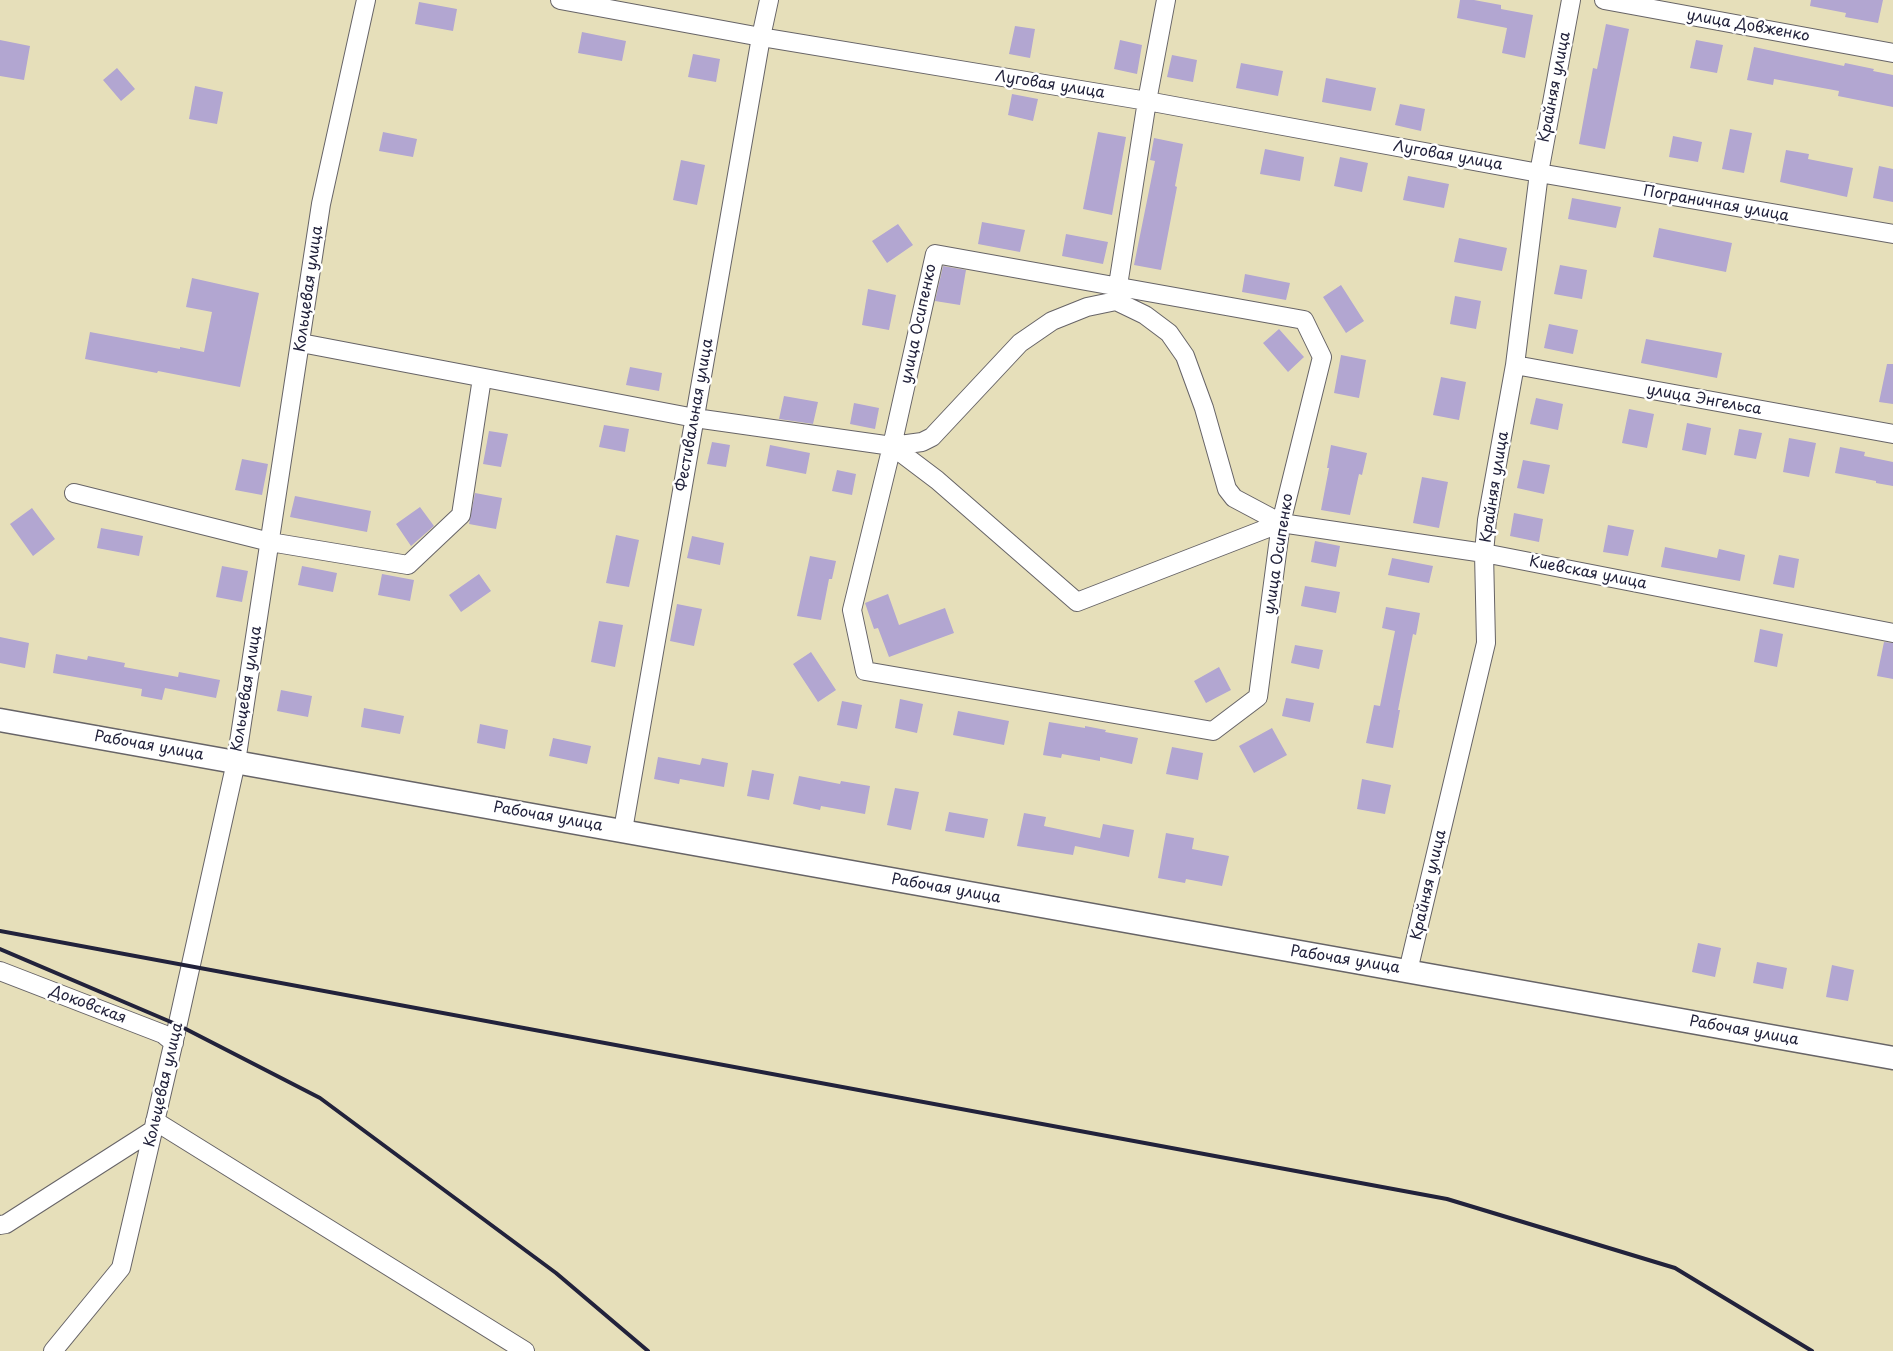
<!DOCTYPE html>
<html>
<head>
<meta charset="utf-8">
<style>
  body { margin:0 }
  canvas { display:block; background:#e6dfba }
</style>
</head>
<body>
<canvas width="1893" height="1351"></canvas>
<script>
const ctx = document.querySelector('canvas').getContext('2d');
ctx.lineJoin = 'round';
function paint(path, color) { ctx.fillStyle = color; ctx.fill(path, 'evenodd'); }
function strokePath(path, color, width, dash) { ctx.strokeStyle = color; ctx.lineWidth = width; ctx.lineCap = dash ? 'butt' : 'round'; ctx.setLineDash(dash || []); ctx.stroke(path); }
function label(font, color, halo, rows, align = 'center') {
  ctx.font = font + ' "Playpen Sans",sans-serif'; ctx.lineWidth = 5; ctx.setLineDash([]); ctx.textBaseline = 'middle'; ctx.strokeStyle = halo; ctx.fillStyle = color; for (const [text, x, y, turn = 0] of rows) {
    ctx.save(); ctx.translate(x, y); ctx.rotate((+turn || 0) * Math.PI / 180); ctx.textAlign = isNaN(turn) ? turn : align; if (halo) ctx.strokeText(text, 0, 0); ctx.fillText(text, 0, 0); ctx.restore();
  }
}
paint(new Path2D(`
  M1460 0H1474L1501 5V9L1533 15 1525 58 1502 53 1507 28 1457 18Z
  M1811 0H1883L1878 23 1845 17 1846 13 1810 6Z
  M419 2 457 9 453 31 415 24Z
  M1606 24 1629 29 1605 149 1579 144 1593 68 1597 69Z
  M1015 26 1035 29 1030 58 1009 54Z
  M582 32 626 41 622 61 578 53Z
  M0 40 30 46 24 80 0 76Z
  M1120 40 1142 45 1137 74 1114 69Z
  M1696 40 1723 45 1717 73 1690 68Z
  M1754 47 1844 66 1845 63 1874 69 1873 71 1893 75V107L1838 96 1839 91 1774 79 1773 85 1747 80Z
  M693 54 720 59 716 82 688 77Z
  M1172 55 1197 60 1193 82 1167 77Z
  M1241 63 1283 71 1278 96 1236 88Z
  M117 68 135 89 121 101 103 80Z
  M1326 78 1376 88 1371 111 1322 102Z
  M195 86 223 92 217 124 189 119Z
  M1012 94 1038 99 1033 121 1008 115Z
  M1400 104 1425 109 1421 131 1395 125Z
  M1730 129 1752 133 1744 173 1722 169Z
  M383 132 417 139 413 157 379 151Z
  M1098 132 1126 137 1112 215 1083 209Z
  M1673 136 1702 142 1698 162 1669 157Z
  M1154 138 1183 144 1175 186 1177 187 1161 270 1134 265 1155 161 1150 160Z
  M1265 149 1304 157 1300 181 1260 174Z
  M1786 150 1809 154 1808 159 1853 168 1847 197 1780 182Z
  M1340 157 1368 163 1362 192 1334 186Z
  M681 160 705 165 697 205 673 200Z
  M1879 166 1893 169V202L1873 198Z
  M1408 176 1449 184 1444 208 1403 200Z
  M1572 198 1621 207 1616 228 1568 219Z
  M982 222 1025 230 1020 252 978 244Z
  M898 224 913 245 887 263 872 241Z
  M1659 228 1732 243 1726 272 1653 257Z
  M1066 234 1108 242 1103 264 1062 256Z
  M1459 238 1507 248 1502 271 1454 262Z
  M1560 265 1587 270 1582 299 1554 294Z
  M943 266 966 270 960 305 935 301Z
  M1245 274 1290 283 1286 300 1242 292Z
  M192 278 259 293 240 387 158 371 157 373 85 359 90 332 180 349V347L204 352 212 312 186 307Z
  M1341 285 1364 321 1346 333 1323 297Z
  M868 289 896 295 889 330 862 325Z
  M1455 296 1481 301 1476 329 1450 324Z
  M1549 324 1578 330 1573 354 1544 348Z
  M1279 329 1304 357 1288 372 1263 343Z
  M1646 339 1722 353 1717 378 1641 363Z
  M1341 355 1366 360 1359 398 1334 393Z
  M1887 364H1893V404L1879 402Z
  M630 367 662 373 659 391 626 385Z
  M1441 377 1466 382 1459 420 1433 415Z
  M784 396 818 402 813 424 779 419Z
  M1536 398 1563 404 1558 430 1530 424Z
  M854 403 879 408 875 429 850 424Z
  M1629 409 1654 414 1647 448 1622 443Z
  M1687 423 1711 428 1706 455 1682 450Z
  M604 425 629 429 625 452 599 447Z
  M1739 429 1762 433 1756 459 1734 455Z
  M489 431 508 434 501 467 483 464Z
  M1789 438 1816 443 1809 477 1783 472Z
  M712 442 730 445 726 467 707 464Z
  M770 445 810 453 806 474 766 466Z
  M1331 445 1367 453 1362 475 1359 474 1350 515 1321 510 1329 468H1327Z
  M1840 447 1865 452 1864 456 1893 462V486L1876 483V481L1835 473Z
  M242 459 268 464 262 495 235 490Z
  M1523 460 1550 465 1544 494 1517 488Z
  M837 470 856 474 852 495 832 491Z
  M1422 477 1448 482 1439 528 1413 523Z
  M475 493 502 498 496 529 469 524Z
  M295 496 371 511 367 532 290 517Z
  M420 507 434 526 411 546 396 524Z
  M32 508 55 539 33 556 10 524Z
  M1514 513 1543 519 1539 542 1510 536Z
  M1608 525 1634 530 1628 556 1603 552Z
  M101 528 143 536 139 556 97 548Z
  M616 535 639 540 629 587 606 583Z
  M692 536 724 543 720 565 687 558Z
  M1315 541 1340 546 1336 567 1311 562Z
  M1665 547 1717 558 1719 549 1745 555 1740 581 1661 567Z
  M1779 555 1799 559 1794 588 1773 584Z
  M810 556 836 561 832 579H829L821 620 797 616Z
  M1392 558 1433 566 1429 583 1388 575Z
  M222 566 248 571 242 602 216 597Z
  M302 566 337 573 333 592 298 585Z
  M382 574 414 580 410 601 378 595Z
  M479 574 491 591 461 612 449 595Z
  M1305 586 1340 592 1336 613 1301 606Z
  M888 594 899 625 945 608 954 633 889 657 878 628 874 629 865 603Z
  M677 604 702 609 694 646 670 641Z
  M1386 607 1420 613 1416 635 1413 634 1398 710H1400L1393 748 1366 743 1374 705 1380 706 1395 631 1382 628Z
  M599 621 623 625 615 667 591 662Z
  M1760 629 1783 634 1777 667 1754 662Z
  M0 637 29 643 25 668 0 663Z
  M1884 642 1893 643V679L1877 676Z
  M1295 645 1323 650 1319 669 1291 663Z
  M811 652 836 690 818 702 793 664Z
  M56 654 87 660 88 656 125 663 124 667 178 677 179 672 220 680 216 698 165 688 162 700 141 696 142 689 53 673Z
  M1219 667 1231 690 1206 703 1194 681Z
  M281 690 312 696 308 717 277 711Z
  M1286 698 1314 703 1310 722 1282 716Z
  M900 699 923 704 917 733 895 728Z
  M842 701 862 705 857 729 837 725Z
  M364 708 404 716 400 734 361 727Z
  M958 711 1009 721 1004 745 953 735Z
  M1049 722 1085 728V726L1106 730 1105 732 1138 738 1132 764 1100 757V761L1062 754 1061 758 1043 755Z
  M480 724 508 730 505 749 477 743Z
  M1272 728 1287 755 1254 773 1239 746Z
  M553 738 591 746 587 764 549 756Z
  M1172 747 1203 753 1198 780 1166 774Z
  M658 757 700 765 702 758 728 763 724 787 680 779 679 784 654 779Z
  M752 770 774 774 769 800 747 796Z
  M799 776 840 784 841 781 870 786 865 814 821 806 820 810 793 804Z
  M1362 779 1391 785 1385 814 1357 809Z
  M895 788 919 792 911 830 887 825Z
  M949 812 988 819 984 838 945 831Z
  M1024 813 1046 817 1044 826 1100 838 1103 824 1134 830 1129 857 1075 846 1073 855 1017 846Z
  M1166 833 1194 838 1192 849 1229 856 1222 886 1186 879 1185 883 1158 878Z
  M1698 943 1721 948 1715 977 1692 972Z
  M1757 962 1787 968 1783 989 1753 983Z
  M1832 965 1854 970 1848 1001 1826 997Z`), '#b2a6d1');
const minor = new Path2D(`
  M560 0 761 37 1147 101 1539 173 1893 234
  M1604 0 1893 53
  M935 254 1304 320 1322 357 1281 523 1258 697 1213 731 865 671 852 610 892 446Z
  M1116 298 1147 101 1166 0
  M301 343 695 418 892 446 922 442 932 437 1020 343 1052 321 1087 307 1116 301 1145 315 1169 333 1185 356 1204 408 1227 489 1234 498 1281 523 1484 553 1893 633
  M1515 365 1893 434
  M892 446 937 480 1077 602 1281 523
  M74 493 270 542 408 565 461 515 482 378
  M623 830 761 37 769 0
  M0 971 163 1034 174 1043
  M1408 971 1486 643 1484 553 1487 520 1515 365 1539 173 1571 0
  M155 1121 525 1351
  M0 1225 6 1224 153 1130
  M53 1351 121 1268 176 1032 236 762 321 204 366 0`);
const major = new Path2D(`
  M0 720 1893 1058`);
strokePath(minor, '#676467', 20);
strokePath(major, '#676467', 25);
strokePath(minor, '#fff', 18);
strokePath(major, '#fff', 22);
strokePath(new Path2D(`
  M0 931 1447 1199 1675 1268 1812 1351
  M0 949 178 1025 320 1098 556 1273 648 1351`), '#22223b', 4);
label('15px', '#22223b', '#fff', [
  ["улица Довженко",1748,26,10],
  ["Луговая улица",1050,85,9],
  ["Крайняя улица",1555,87,-79],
  ["Луговая улица",1448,156,10],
  ["Пограничная улица",1716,204,10],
  ["Кольцевая улица",309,289,-82],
  ["улица Осипенко",919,324,-78],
  ["улица Энгельса",1704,400,10],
  ["Фестивальная улица",695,415,-80],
  ["Крайняя улица",1495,487,-81],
  ["улица Осипенко",1279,554,-81],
  ["Киевская улица",1588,573,11],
  ["Кольцевая улица",247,689,-81],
  ["Рабочая улица",149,746,10],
  ["Рабочая улица",548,817,10],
  ["Крайняя улица",1429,885,-77],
  ["Рабочая улица",946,889,10],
  ["Рабочая улица",1345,960,9],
  ["Доковская",88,1005,21],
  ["Рабочая улица",1744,1031,10],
  ["Кольцевая улица",164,1085,-77]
]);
</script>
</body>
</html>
